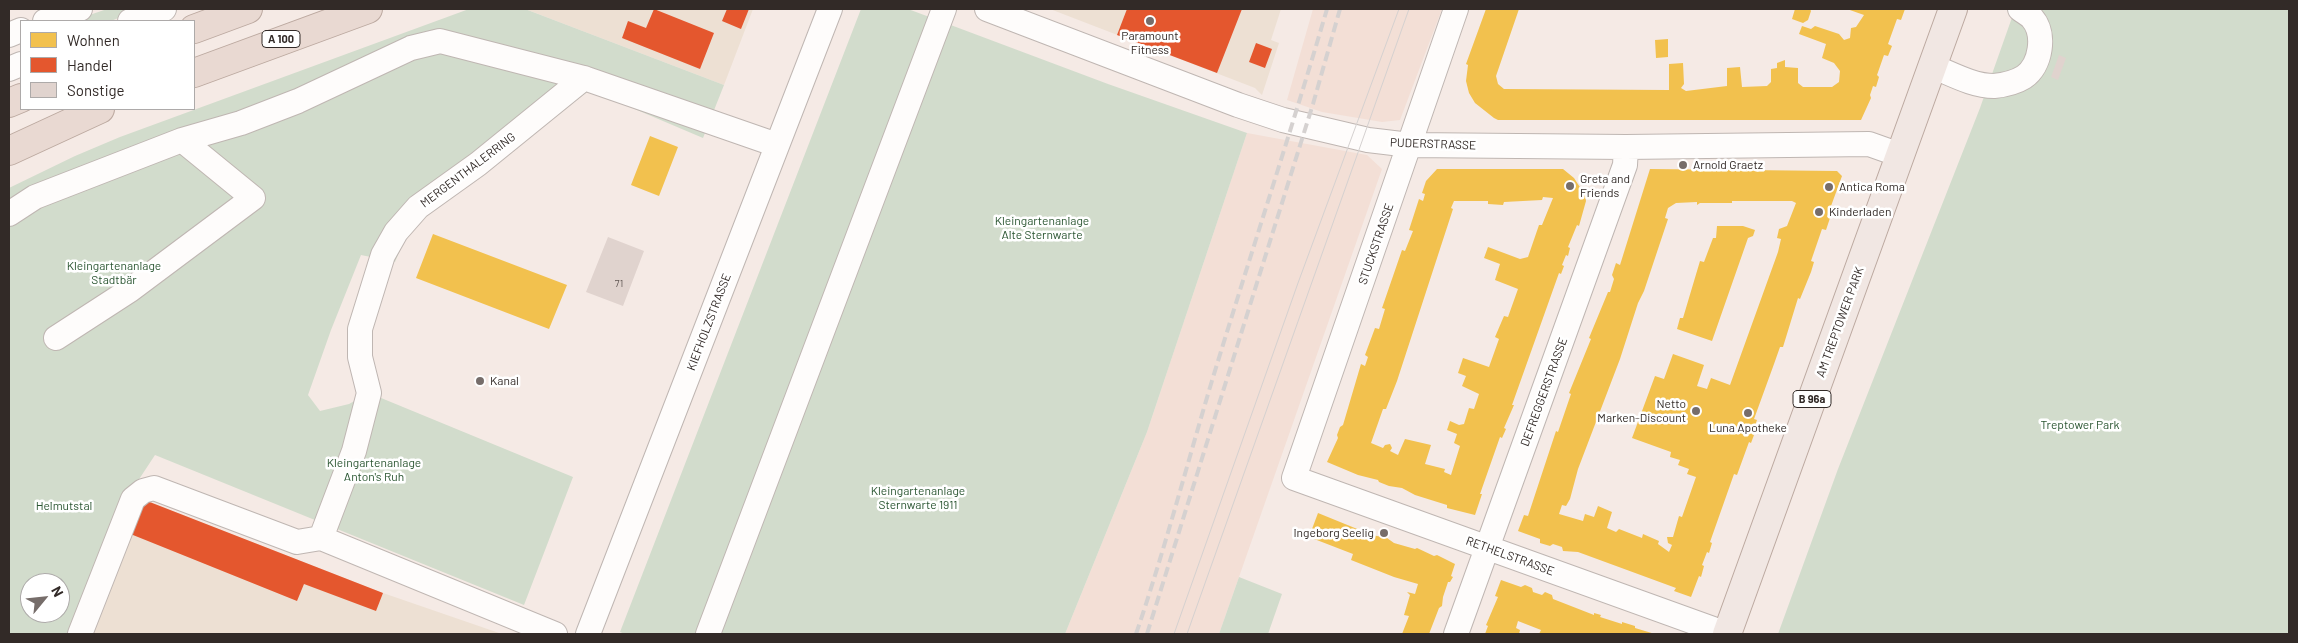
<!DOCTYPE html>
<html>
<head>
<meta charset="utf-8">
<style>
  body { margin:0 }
  #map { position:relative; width:2298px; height:643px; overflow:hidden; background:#f5eae5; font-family:Barlow,sans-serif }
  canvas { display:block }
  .frame { position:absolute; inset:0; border:10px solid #322a27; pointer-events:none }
  .legend { position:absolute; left:20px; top:20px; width:175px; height:90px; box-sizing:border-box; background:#fff; border:1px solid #adaaa9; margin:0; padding:6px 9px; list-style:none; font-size:15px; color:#322a27 }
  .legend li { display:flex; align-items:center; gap:10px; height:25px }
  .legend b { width:25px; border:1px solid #adaaa9 }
  .north { position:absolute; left:20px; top:573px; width:50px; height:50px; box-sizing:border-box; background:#fff; border:1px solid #adaaa9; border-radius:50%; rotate:62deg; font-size:14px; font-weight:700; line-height:20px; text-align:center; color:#322a27 }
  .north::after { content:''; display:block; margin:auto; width:18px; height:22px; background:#766d6a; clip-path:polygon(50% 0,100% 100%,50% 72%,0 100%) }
</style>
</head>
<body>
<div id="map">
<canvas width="2298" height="643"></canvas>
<div class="frame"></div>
<ul class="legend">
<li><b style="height:14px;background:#f2c14e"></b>Wohnen</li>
<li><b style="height:14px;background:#e4572e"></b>Handel</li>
<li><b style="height:14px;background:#e0d3ce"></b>Sonstige</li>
</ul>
<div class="north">N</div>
</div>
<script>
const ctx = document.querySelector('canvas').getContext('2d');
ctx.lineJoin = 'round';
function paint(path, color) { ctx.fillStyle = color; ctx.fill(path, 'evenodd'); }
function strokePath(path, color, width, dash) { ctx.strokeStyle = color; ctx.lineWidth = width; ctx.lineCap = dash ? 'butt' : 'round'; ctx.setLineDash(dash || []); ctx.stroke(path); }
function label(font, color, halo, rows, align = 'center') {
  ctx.font = font + ' Barlow,sans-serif'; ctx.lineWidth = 5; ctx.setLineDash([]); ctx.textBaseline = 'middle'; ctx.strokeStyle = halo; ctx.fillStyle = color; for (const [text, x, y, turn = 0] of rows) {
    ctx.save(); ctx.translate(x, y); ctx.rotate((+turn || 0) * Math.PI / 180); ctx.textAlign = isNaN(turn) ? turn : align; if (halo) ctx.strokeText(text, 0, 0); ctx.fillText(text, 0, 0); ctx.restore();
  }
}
paint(new Path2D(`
  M525 9H753L724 85Z
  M1050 9H1281L1271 40 1279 43 1262 95 1255 88Z
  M142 499 383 593 502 634H88Z`), '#ede0d3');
paint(new Path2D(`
  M1313 9H1442L1400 120 1382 122 1322 112 1287 100Z
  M1247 133 1367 155 1382 169 1219 634H1065L1147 432Z`), '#f3dfd6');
paint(new Path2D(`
  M107 9H140L111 21H72Z
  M469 9H525L724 85 703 138 590 90 412 222 395 262 361 255 331 330 308 395 320 411 349 404 369 393 573 477 524 605 155 455 128 496 73 634H9V188L75 156 120 137ZM30 583H60V613H30Z
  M861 9H908L1108 84 1247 133 1147 432 1065 634H625L620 632Z
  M2015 9H2289V634H1778L1838 469 1980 108Z
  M1239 577 1282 594 1268 634H1219Z`), '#d2dccc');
paint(new Path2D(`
  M1486 9H1519L1496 76 1498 84 1504 89 1669 90V64L1683 63 1684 84 1681 88 1686 91 1727 86V68L1740 67 1742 87 1767 86 1771 82V69L1777 68V63L1785 60V67L1798 68V83L1803 87H1832L1839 82 1840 71 1834 63 1822 58 1826 44 1799 34 1802 26 1811 29 1815 26 1839 34 1844 40 1850 38 1851 28 1856 27 1864 15 1847 9H1905L1901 20 1897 19 1888 44 1892 46 1888 56 1884 55 1877 75 1879 77 1876 87 1873 86 1870 95 1871 98 1861 120H1498L1494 118 1475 103 1469 93 1466 81 1468 65 1466 64Z
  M1795 9H1810L1811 11 1808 20 1803 23 1792 19Z
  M1668 39V57L1656 58 1655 40Z
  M650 136 678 147 659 196 631 185Z
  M1437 169H1563L1574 178 1585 195 1586 201 1579 226 1577 225 1568 247 1570 248 1568 256 1566 255 1562 265 1564 266 1561 274 1559 273 1512 405H1514L1504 428 1506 429 1502 438 1500 437 1480 494H1482L1475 515 1447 508V505L1415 495 1402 488 1389 486 1379 482 1378 480 1358 475 1327 462 1338 438 1337 435 1340 427 1343 425 1361 364 1365 366 1368 357 1365 355 1375 328 1379 329 1385 309 1382 308 1402 250 1405 251 1413 231 1409 230 1419 199 1423 201 1425 194 1422 193 1426 181ZM1543 197 1553 198 1542 225H1539L1528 257 1520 259 1488 247 1484 258 1500 264 1495 280 1518 289 1508 317 1504 316 1495 337 1499 339 1489 367 1463 358 1458 373 1466 376 1462 386 1479 394 1474 409 1469 408 1464 424 1459 425 1450 421 1447 430 1457 434 1454 443 1460 446 1451 475 1444 472 1445 469 1425 464 1431 445 1405 439 1398 455 1390 451 1392 448 1390 444 1385 445 1383 448 1371 443 1383 409H1386L1397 381 1453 209 1451 208 1454 201H1488V204L1503 205 1504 202 1542 200Z
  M1650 169 1837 171 1842 176 1827 217 1830 218 1826 230 1822 229 1811 261 1814 262 1811 272 1800 299 1798 298 1783 347H1780L1774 364 1754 419 1757 420 1752 434 1754 435 1751 443 1749 442 1737 475 1734 474 1710 542 1712 543 1709 553 1707 552 1702 565 1704 566 1701 577 1699 576 1691 597 1674 591 1676 588 1578 552 1563 551 1562 547 1553 544 1550 546 1540 543V539L1518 531 1524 515 1528 516 1556 431 1558 432 1571 394 1569 393 1591 339 1589 338 1608 292H1610L1614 279 1612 275 1616 263 1620 265ZM1732 201H1792L1796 203 1787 226 1779 229 1777 238 1781 239 1778 252 1730 385 1711 378 1707 389 1697 386 1704 365 1673 354 1664 379 1655 376 1632 438 1671 452 1670 457 1680 460 1678 465 1689 469 1687 474 1696 477 1682 517 1679 516 1673 537H1667L1668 543 1672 545 1669 552 1658 544 1659 541 1643 534 1642 538 1619 529 1616 532 1607 528 1612 512 1598 506 1594 517 1585 514 1583 521 1559 514 1562 505 1566 506 1570 499 1578 469 1620 359 1638 303 1644 291 1668 219 1665 218 1668 208 1676 203 1697 202V205L1700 203H1732Z
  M1717 226H1743L1755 230 1753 236 1748 238 1712 341 1677 329 1680 318H1683L1700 261 1704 262 1713 238H1716Z
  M433 234 567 285 549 329 416 278Z
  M1318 513 1372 535 1387 538 1394 543 1415 549 1417 548 1434 556 1437 555 1455 564 1451 576 1453 577 1450 582H1448L1443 597 1442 606 1439 608 1429 634H1402L1409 616 1404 615 1410 595 1407 592 1415 594 1418 584 1394 577 1351 560 1353 554 1309 537Z
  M1501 580 1521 587 1525 585 1532 588 1533 592 1542 595 1545 592 1552 595 1553 599 1594 615V613L1601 615 1600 617 1622 624V622L1635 626V628L1655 634H1539L1541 630 1518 621 1516 628 1520 630 1519 634H1485L1488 626 1486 625 1498 597 1495 596Z`), '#f2c14e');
paint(new Path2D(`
  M654 9 714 33 700 69 622 38 628 21 646 28Z
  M727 9H749L741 29 722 21Z
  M1127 9H1242L1217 73 1117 35Z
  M1256 43 1272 49 1265 68 1249 62Z
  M142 499 383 593 376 611 304 584 297 601 128 533Z`), '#e4572e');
paint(new Path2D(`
  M2059 55 2066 58 2058 80 2051 77Z
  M608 237 644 251 623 306 586 292Z`), '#e0d3ce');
const minor = new Path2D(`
  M987 9 1238 105 1283 120 1368 140 1410 145 1626 147 1869 144 1900 155
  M1456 9 1294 478 1727 634
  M45 21 80 9
  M130 21 164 9
  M9 35 21 30
  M1932 66C1952 74 1973 86 1994 86 2004 85 2016 82 2024 77 2041 65 2046 34 2032 18 2029 15 2024 12 2020 9
  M9 69 21 64
  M9 214 35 197 182 140 241 123 298 101 411 48 440 41 584 78 777 145
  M56 338 130 290 253 198 182 140
  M321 538 354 451 369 393 360 357V329L383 255 396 232 418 207 478 164 584 78
  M80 634 133 499 143 491 154 488 297 542 321 538 555 634
  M588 634 830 9
  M708 634 944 9
  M1456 634 1625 165 1626 147`);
const major = new Path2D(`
  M1727 634 1953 9`);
const highway = new Path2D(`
  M194 29 248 9
  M194 73 368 9
  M9 103 21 98
  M9 151 100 109`);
strokePath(minor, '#bfb6b2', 26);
strokePath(major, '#bca9a0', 30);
strokePath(highway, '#bca9a0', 30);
strokePath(minor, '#fefcfb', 24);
strokePath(major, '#f1e7e3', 28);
strokePath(highway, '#e9d9d2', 28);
strokePath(new Path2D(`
  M1174 634 1298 283 1399 9
  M1187 634 1409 9`), '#d5d1d0', 1);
strokePath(new Path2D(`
  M1136 634C1164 552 1186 468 1211 384 1249 259 1290 135 1327 9
  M1147 634 1313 104 1340 9`), '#d5d1d0', 4, [10, 5]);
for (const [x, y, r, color] of [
  [1150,21,5,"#766d6a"],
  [1683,165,5,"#766d6a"],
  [1570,186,5,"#766d6a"],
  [1829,187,5,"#766d6a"],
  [1819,212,5,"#766d6a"],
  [480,381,5,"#766d6a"],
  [1696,411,5,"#766d6a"],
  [1748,413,5,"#766d6a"],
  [1384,533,5,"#766d6a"]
]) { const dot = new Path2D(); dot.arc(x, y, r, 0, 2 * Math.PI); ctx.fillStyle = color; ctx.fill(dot); strokePath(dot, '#fff', 2); }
label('10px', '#5e5451', null, [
  ["71",619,284]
]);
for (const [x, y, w] of [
  [281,39,38],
  [1812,399,38]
]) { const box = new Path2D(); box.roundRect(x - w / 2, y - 8.5, w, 17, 4); ctx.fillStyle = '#fff'; ctx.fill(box); strokePath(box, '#322a27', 1); }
label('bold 11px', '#322a27', null, [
  ["A 100",281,39],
  ["B 96a",1812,399]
]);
label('12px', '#322a27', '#fff', [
  ["Paramount",1150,36,"center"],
  ["Fitness",1150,50,"center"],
  ["Arnold Graetz",1693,165],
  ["Greta and",1580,179],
  ["Friends",1580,193],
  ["Antica Roma",1839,187],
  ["Kinderladen",1829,212],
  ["Kanal",490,381],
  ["Netto",1686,404,"right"],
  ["Marken-Discount",1686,418,"right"],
  ["Luna Apotheke",1748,428,"center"],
  ["Ingeborg Seelig",1374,533,"right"]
], 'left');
label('12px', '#322a27', '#fff', [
  ["PUDERSTRASSE",1433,144,2],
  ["MERGENTHALERRING",468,170,-37],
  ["STUCKSTRASSE",1376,244,-71],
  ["KIEFHOLZSTRASSE",709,322,-69],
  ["AM TREPTOWER PARK",1840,322,-70],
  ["DEFREGGERSTRASSE",1544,392,-70],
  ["RETHELSTRASSE",1510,556,20]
]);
label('12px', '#2a5531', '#fff', [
  ["Kleingartenanlage",1042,221],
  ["Alte Sternwarte",1042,235],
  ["Kleingartenanlage",114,266],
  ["Stadtbär",114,280],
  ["Treptower Park",2080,425],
  ["Kleingartenanlage",374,463],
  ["Anton's Ruh",374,477],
  ["Kleingartenanlage",918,491],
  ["Sternwarte 1911",918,505],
  ["Helmutstal",64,506]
]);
</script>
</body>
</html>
